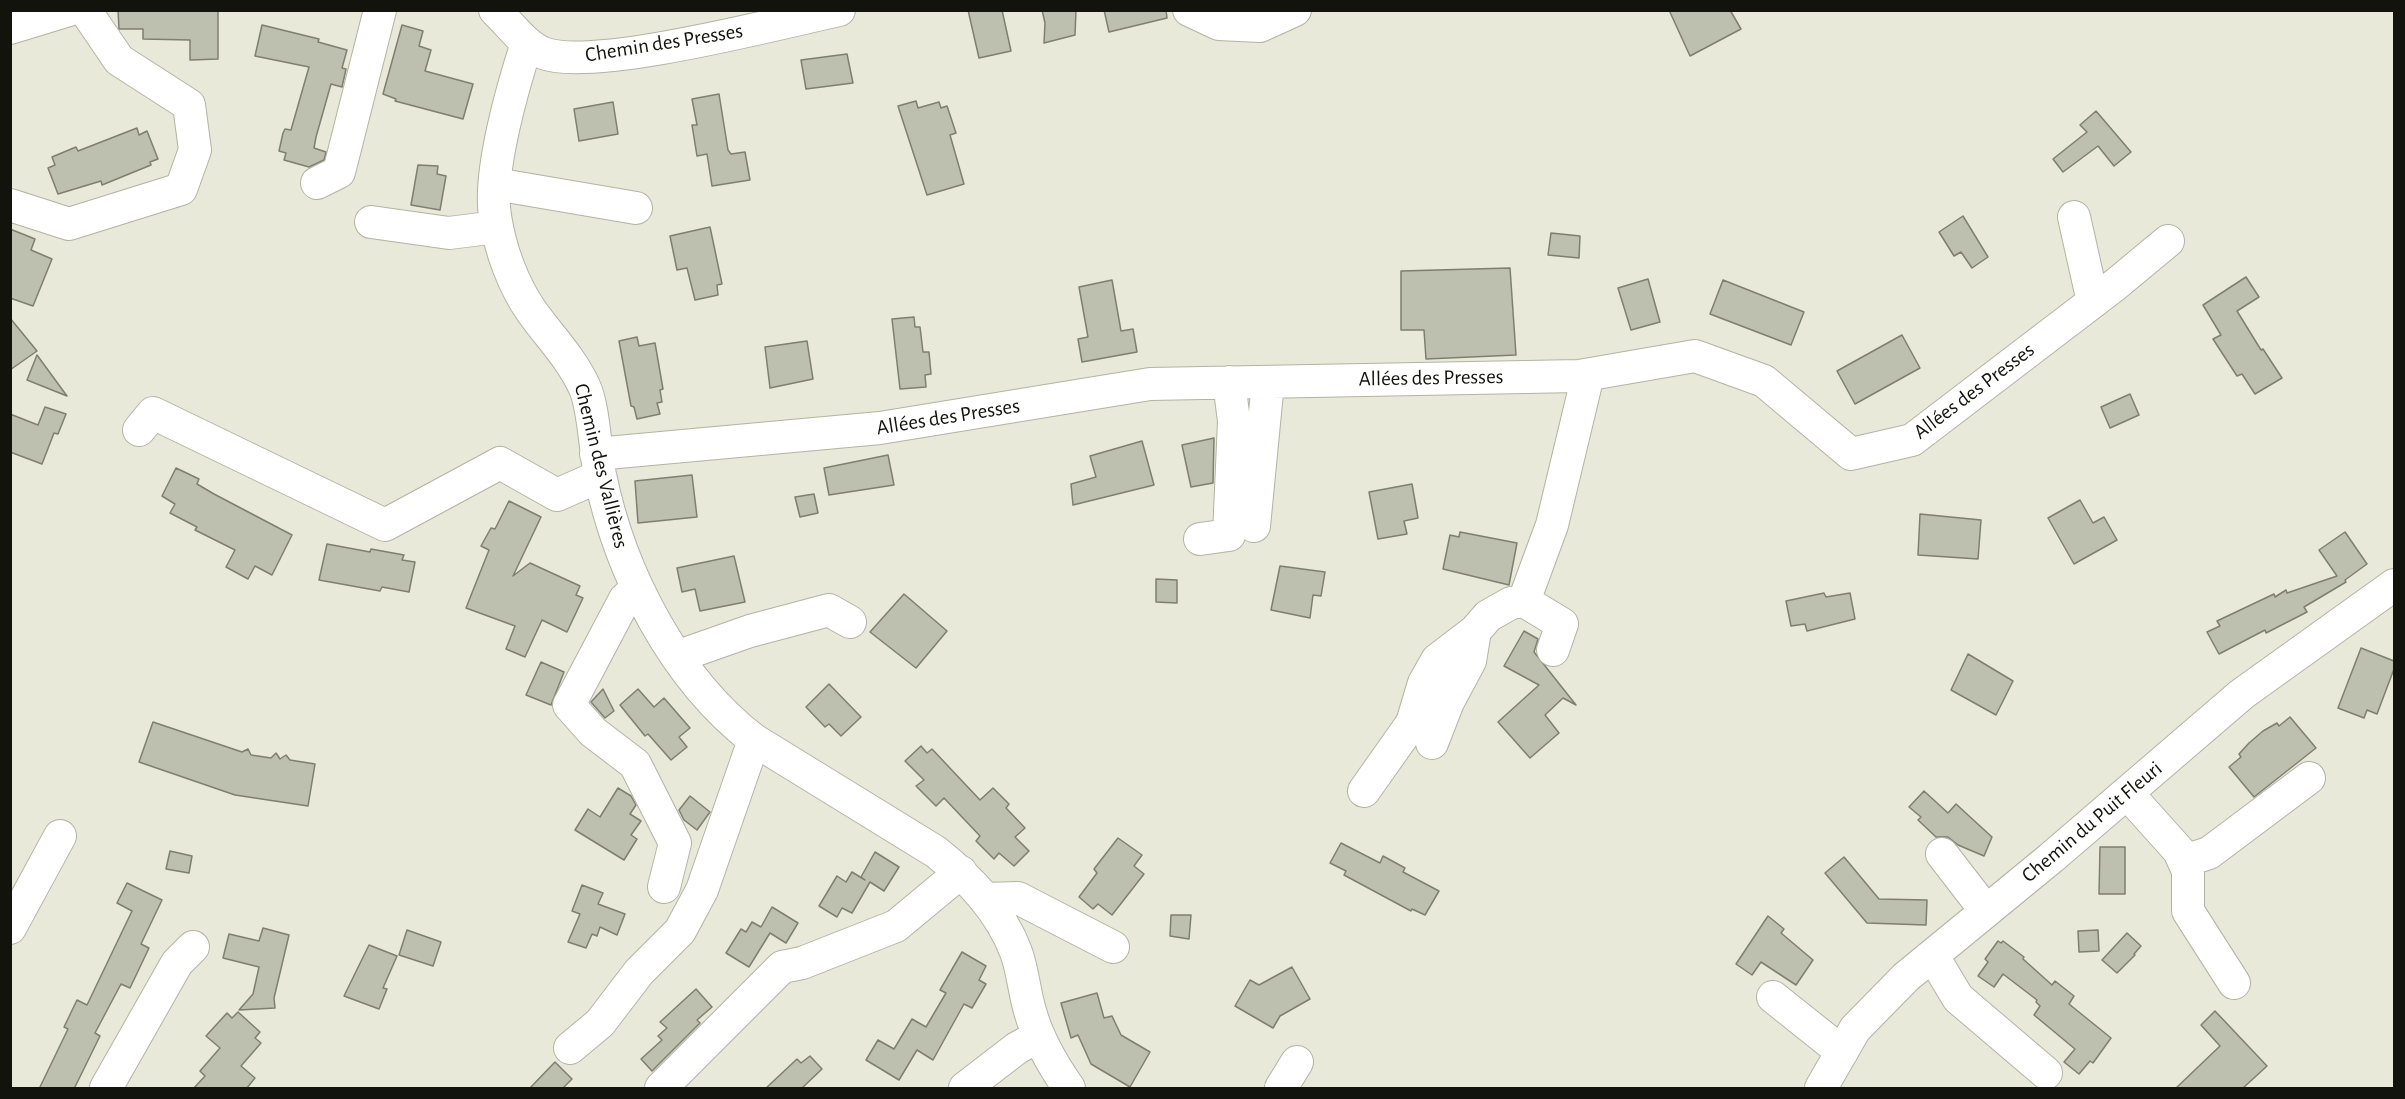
<!DOCTYPE html>
<html>
<head>
<meta charset="utf-8">
<style>
  body { margin:0 }
  #map { position:relative; width:2405px; height:1099px; overflow:hidden; background:#e8e9d8; font-family:"Alegreya Sans",sans-serif }
  canvas { display:block }
  .frame { position:absolute; inset:0; border:12px solid #12130d; pointer-events:none }
</style>
</head>
<body>
<div id="map">
<canvas width="2405" height="1099"></canvas>
<div class="frame"></div>
</div>
<script>
const ctx = document.querySelector('canvas').getContext('2d');
ctx.lineJoin = 'round';
function paint(path, color) { ctx.fillStyle = color; ctx.fill(path, 'evenodd'); }
function strokePath(path, color, width, dash) { ctx.strokeStyle = color; ctx.lineWidth = width; ctx.lineCap = dash ? 'butt' : 'round'; ctx.setLineDash(dash || []); ctx.stroke(path); }
function label(font, color, halo, rows, align = 'center') {
  ctx.font = font + ' "Alegreya Sans",sans-serif'; ctx.lineWidth = 4.5; ctx.setLineDash([]); ctx.textBaseline = 'middle'; ctx.strokeStyle = halo; ctx.fillStyle = color; for (const [text, x, y, turn = 0] of rows) {
    ctx.save(); ctx.translate(x, y); ctx.rotate((+turn || 0) * Math.PI / 180); ctx.textAlign = isNaN(turn) ? turn : align; if (halo) ctx.strokeText(text, 0, 0); ctx.fillText(text, 0, 0); ctx.restore();
  }
}
const building = new Path2D(`
  M118 10H218V59L190 60V40L143 39V29H119Z
  M968 10H1002L1011 51 979 58Z
  M1042 10H1076L1075 35 1044 43 1045 23Z
  M1104 10H1166L1167 18 1109 32Z
  M1669 10H1730L1741 29 1690 56Z
  M262 25 319 39 318 42 347 50 342 68 346 69 342 87 331 84 316 137 314 148 326 152 324 160 309 167 284 160 286 153 279 151 283 133 285 129 291 130 309 67 255 56Z
  M402 25 423 31 419 46 431 50 425 71 473 84 463 119 395 101 396 99 383 94Z
  M847 54 853 83 806 89 801 60Z
  M719 94 728 150 731 154 745 152 750 180 712 186 707 154 697 156 692 125H697L692 99Z
  M916 101 918 108 939 102 941 108 947 106 956 133 950 135 964 184 927 195 898 106Z
  M613 102 618 134 579 141 574 109Z
  M2096 111 2131 152 2114 166 2098 146 2063 172 2053 159 2087 132 2080 125Z
  M137 128 139 135 147 131 158 159 150 162 151 165 102 185 101 181 58 194 48 168 55 165 52 157 76 147 78 151Z
  M418 165 438 166 437 174 446 176 440 210 411 205Z
  M1963 216 1988 257 1972 268 1961 252 1954 256 1939 232Z
  M710 227 722 284 717 285 718 295 695 300 687 268 677 270 670 236Z
  M10 229 35 239 31 250 52 259 33 306 10 298Z
  M1551 233 1580 236 1579 258 1548 255Z
  M1510 268 1516 355 1426 359 1424 330H1401V271Z
  M2246 277 2259 297 2237 311 2261 350 2263 349 2282 378 2255 394 2242 374 2237 376 2213 339 2221 335 2203 305Z
  M1648 279 1660 322 1631 330 1618 288Z
  M1112 280 1121 331 1133 329 1137 352 1082 362 1078 339 1088 337 1079 287Z
  M1723 280 1804 312 1791 345 1710 314Z
  M914 317 915 327H920L923 352H929L931 374 925 375 926 387 900 389 892 319Z
  M10 318 37 351 10 370Z
  M1902 335 1920 368 1855 404 1837 371Z
  M637 337 639 346 655 343 663 389 660 390 662 402 657 403 660 414 637 419 634 407 631 406 619 341Z
  M807 341 813 379 770 388 765 347Z
  M37 355 67 396 27 380Z
  M2130 394 2139 415 2110 428 2101 407Z
  M45 407 66 414 58 434 54 433 42 464 10 452V414L38 425Z
  M1214 438 1213 483 1191 487 1182 445Z
  M1142 441 1154 485 1073 505 1071 484 1096 477 1090 456Z
  M888 455 894 485 829 495 824 468Z
  M176 468 199 479 197 484 214 494 292 535 272 575 255 566 248 579 226 567 235 550 195 530 197 527 170 513 175 504 162 496Z
  M692 475 697 517 638 523 635 481Z
  M1412 484 1418 518 1404 521 1407 534 1378 539 1369 492Z
  M814 494 818 513 800 517 795 497Z
  M2080 500 2093 523 2104 517 2117 540 2074 564 2048 518Z
  M509 501 541 517 513 576 530 563 580 586 576 595 583 598 567 632 542 620 525 657 506 649 515 626 466 608 489 550 481 546 491 528 495 529Z
  M1920 514 1981 520 1978 559 1918 555Z
  M1460 532 1517 543 1509 585 1443 569 1450 535 1459 537Z
  M2345 532 2367 564 2345 580 2346 582 2304 607 2307 612 2266 633 2265 630 2219 654 2207 632 2220 626 2217 621 2274 594 2275 597 2286 590 2287 593 2337 576 2319 550Z
  M327 544 370 552 371 549 404 555 402 560 415 562 409 592 382 587 380 591 319 580Z
  M734 556 745 602 700 611 695 589 682 592 677 568Z
  M1280 566 1325 572 1321 596 1313 595 1310 618 1271 610Z
  M1156 579 1177 580V603L1156 602Z
  M1824 593 1826 597 1850 593 1855 619 1807 631 1805 624 1791 626 1786 601Z
  M904 594 947 631 916 668 870 632Z
  M1524 631 1538 639 1534 652 1576 705 1563 698 1545 715 1559 733 1530 758 1498 722 1539 685 1504 666Z
  M2361 648 2394 661V669L2377 714 2367 710 2364 718 2338 708Z
  M1968 654 2013 681 1996 715 1951 690Z
  M541 662 564 672 551 705 526 695Z
  M829 684 861 717 841 736 829 724 825 727 806 707Z
  M603 689 614 711 605 718 591 702Z
  M638 689 654 707 664 698 690 728 679 737 687 747 671 760 648 734 645 736 620 705Z
  M2290 717 2316 748 2254 797 2229 767 2241 757 2239 754 2249 743 2263 731 2277 723 2279 726Z
  M153 722 242 752 248 749 251 755 271 758 276 753 280 759 286 755 290 760 315 764 308 806 235 795 139 762Z
  M921 746 927 753 932 749 980 800 993 788 1009 804 1006 808 1025 828 1015 837 1029 851 1014 866 999 853 994 859 976 841 980 836 944 798 936 806 916 786 924 780 905 761Z
  M618 788 631 796 636 805 630 814 641 821 631 835 637 839 624 860 575 830 588 809 600 817Z
  M1924 791 1948 813 1956 804 1992 837 1984 856 1958 845 1948 837H1936L1918 820 1921 817 1909 807Z
  M690 796 710 812 697 830 684 820 679 810Z
  M1118 838 1142 855 1134 866 1144 874 1112 915 1098 904 1093 909 1079 897 1097 873 1094 869Z
  M1341 843 1380 863 1383 856 1405 868 1403 872 1439 891 1425 915 1412 909 1411 911 1344 875 1346 871 1330 863Z
  M2100 847H2125V894H2099Z
  M170 851 192 856 189 873 166 869Z
  M875 852 899 867 884 891 870 882 852 913 842 908 837 917 819 906 837 876 846 882 852 872 865 880 861 877Z
  M1844 857 1879 899 1927 900 1926 925 1867 923 1825 873Z
  M127 883 162 900 141 944 149 948 130 988 121 984 95 1033 100 1036 74 1089H39L68 1029 64 1027 77 1000 87 1005 132 911 117 903Z
  M582 885 603 893 598 904 625 914 617 935 600 927 597 936 592 934 586 948 568 942 580 914 572 911Z
  M772 907 798 923 786 943 770 933 749 967 726 953 741 929 746 932 752 922 761 927Z
  M1171 915H1191L1189 939 1170 936Z
  M1768 916 1784 929 1781 933 1813 960 1796 985 1761 962 1752 975 1736 964Z
  M263 928 289 935 274 998 275 1008 239 1010 253 994 259 967 223 958 229 934 259 941Z
  M407 930 441 942 433 966 399 955Z
  M2098 930 2099 951 2079 952 2078 931Z
  M2127 933 2141 946 2134 954 2135 955 2117 973 2102 960Z
  M1998 941 2001 943 2003 941 2024 957 2023 959 2052 985 2055 981 2074 996 2069 1004 2111 1038 2093 1063 2090 1061 2079 1074 2064 1062 2075 1049 2034 1015 2040 1006 2036 1002 2037 1000 2003 974 1994 987 1978 976 1988 962 1985 959Z
  M369 945 397 956 383 988 387 989 379 1009 344 996Z
  M962 952 986 966 979 980 986 984 972 1008 964 1004 933 1060 917 1050 899 1080 866 1060 878 1040 894 1049 912 1019 926 1027 946 993 940 990Z
  M1292 967 1310 999 1280 1016 1273 1028 1235 1006 1250 980 1259 985Z
  M696 989 712 1007 697 1020 700 1023 652 1071 641 1059 662 1040 658 1036 667 1028 660 1022Z
  M1097 993 1104 1018 1112 1016 1121 1035 1150 1052 1130 1087 1091 1064 1078 1035 1071 1038 1061 1003Z
  M2215 1011 2267 1066 2242 1089H2175L2220 1046 2201 1025Z
  M238 1012 260 1032 255 1038 261 1043 241 1066 255 1078 246 1089H193L205 1076 200 1071 220 1048 206 1036 227 1013 232 1018Z
  M810 1056 822 1069 801 1089H765L797 1059 801 1063Z
  M555 1062 572 1079 562 1089H529Z`);
paint(building, '#bec0af');
strokePath(building, '#7e7f6f', 1.5);
const minor = new Path2D(`
  M495 10C510 24 524 45 543 53 592 72 779 23 839 10
  M1189 10 1219 24 1260 26 1295 10
  M10 28 69 10
  M527 43C513 86 488 172 495 216 500 249 513 285 532 312 550 337 571 358 584 386 594 406 595 451 600 475 620 573 674 678 754 740L936 852C970 879 1000 910 1016 952 1023 971 1024 991 1030 1011 1038 1040 1052 1064 1069 1088
  M317 183 339 172 380 10
  M495 184 636 208
  M10 205 69 224 181 189 195 150 189 105 119 60 85 10
  M2074 217 2093 302
  M371 222 449 233 497 227
  M139 430 153 413 385 525 500 463 557 495 600 476
  M596 454 880 428 1150 384 1579 376 1695 356 1764 381 1851 454 1912 440 2115 285 2168 241
  M1254 526 1268 382
  M1200 539 1229 535 1234 421 1229 382
  M637 588 625 599 569 705 593 732 635 764 675 843 664 887
  M1524 601 1552 525 1588 375
  M679 656 750 631 829 610 850 622
  M1432 743 1448 702 1470 661 1475 631
  M1364 791 1412 723 1424 683 1437 660 1475 631 1488 616 1511 603 1524 601 1562 624 1553 650
  M2127 793 2179 851 2188 871V911L2234 983
  M1942 854 1986 911
  M2184 861 2209 853 2309 778
  M985 899 1018 898 1113 947
  M10 928 60 836
  M1929 958 1940 968 1958 998 2046 1073
  M1773 997 1842 1052
  M570 1048 600 1023 639 972 680 931 702 890 754 740
  M106 1088 177 963 193 947
  M661 1088 782 967 802 963 896 926 961 872
  M965 1088 1017 1048 1039 1036
  M1281 1088 1297 1062
  M1821 1088 1855 1029 1906 977 2051 858 2242 694 2394 585`);
strokePath(minor, '#b2b4a3', 34);
strokePath(minor, '#fff', 32);
label('21px', '#12130d', '#fff', [
  ["Chemin des Presses",664,43,-9],
  ["Allées des Presses",1431,378,-1],
  ["Allées des Presses",1974,391,-37],
  ["Allées des Presses",948,417,-9],
  ["Chemin des Vallières",601,466,76],
  ["Chemin du Puit Fleuri",2092,822,-40]
]);
</script>
</body>
</html>
